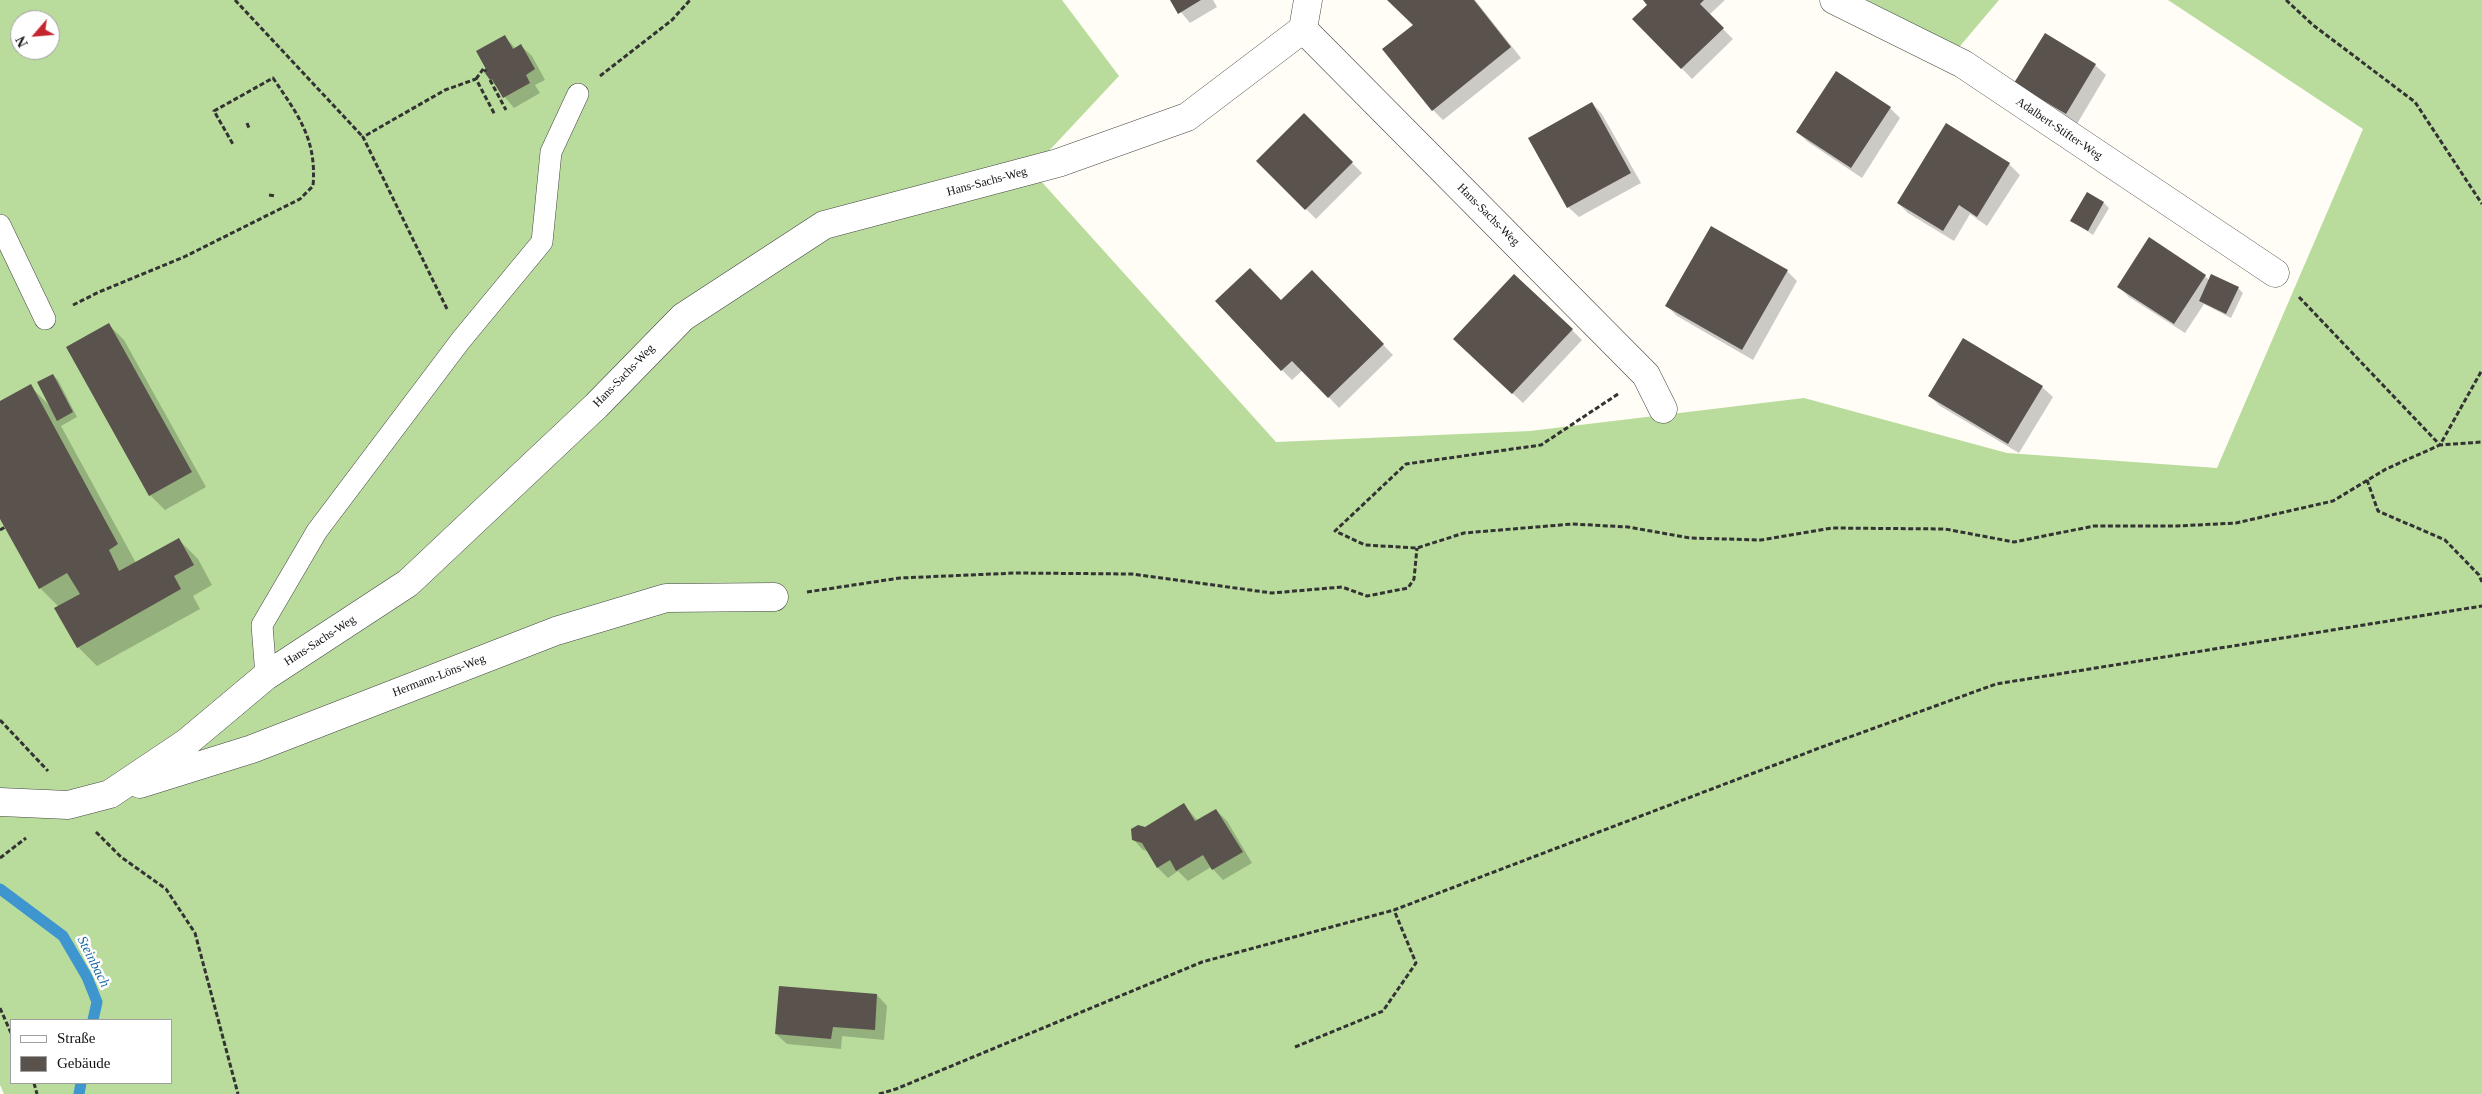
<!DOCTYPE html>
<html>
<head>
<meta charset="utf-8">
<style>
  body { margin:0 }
  #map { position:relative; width:2482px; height:1094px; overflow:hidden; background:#fffdf5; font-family:Georgia,serif }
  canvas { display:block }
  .legend { position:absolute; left:10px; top:1019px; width:162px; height:65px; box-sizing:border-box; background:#fff; border:1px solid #a0a0a0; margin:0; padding:6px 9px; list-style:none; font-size:15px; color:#111 }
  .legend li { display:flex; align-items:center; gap:10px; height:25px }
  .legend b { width:25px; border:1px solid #a0a0a0 }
  .north { position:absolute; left:10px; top:10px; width:50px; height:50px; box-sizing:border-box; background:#fff; border:1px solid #a0a0a0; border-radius:50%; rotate:243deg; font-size:14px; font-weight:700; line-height:20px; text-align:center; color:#111 }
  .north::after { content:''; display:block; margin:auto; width:18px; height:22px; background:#c4262e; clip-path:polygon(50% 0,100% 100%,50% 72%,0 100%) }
</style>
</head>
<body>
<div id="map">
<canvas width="2482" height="1094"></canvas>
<ul class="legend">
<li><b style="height:6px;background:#fff"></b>Straße</li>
<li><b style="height:14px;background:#5a524d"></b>Gebäude</li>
</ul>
<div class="north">N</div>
</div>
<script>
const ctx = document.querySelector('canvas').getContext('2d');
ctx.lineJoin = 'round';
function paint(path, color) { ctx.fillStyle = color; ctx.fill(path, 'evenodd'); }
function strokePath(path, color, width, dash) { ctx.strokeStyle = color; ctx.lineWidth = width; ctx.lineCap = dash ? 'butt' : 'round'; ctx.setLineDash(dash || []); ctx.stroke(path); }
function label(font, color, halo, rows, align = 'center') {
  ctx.font = font + ' Georgia,serif'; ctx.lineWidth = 5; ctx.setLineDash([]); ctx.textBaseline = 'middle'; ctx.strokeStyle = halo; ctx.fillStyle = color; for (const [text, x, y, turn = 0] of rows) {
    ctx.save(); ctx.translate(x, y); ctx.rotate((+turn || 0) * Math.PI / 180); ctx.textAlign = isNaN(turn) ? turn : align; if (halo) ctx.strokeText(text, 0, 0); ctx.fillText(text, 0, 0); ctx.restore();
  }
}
paint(new Path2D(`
  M0 0H1062L1119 76 1031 170 1276 442 1530 431 1804 398 2007 453 2217 468 2363 129 2168 0H2482V1094H4L0 1085ZM20 20H50V50H20ZM11 1020H171V1083H11Z
  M1859 0H1999L1955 52Z`), '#b9dc9c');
paint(new Path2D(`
  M1171 0H1213L1217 7 1190 23Z
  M1388 0H1475L1521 58 1443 120 1433 110 1414 25Z
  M1644 0H1725L1709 15 1733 39 1692 79 1634 19 1649 5Z
  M504 36 516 49 521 46 532 56 545 80 535 85 540 93 514 108 490 79Z
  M2095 65 2106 75 2077 124 2026 93Z
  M1592 103 1602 114 1641 183 1579 217 1568 207Z
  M1890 108 1900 118 1862 178 1808 142 1797 132Z
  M1304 115 1362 173 1316 219 1258 161Z
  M1947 125 2009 164 2020 175 1987 226 1970 214 1954 241 1908 213 1898 203Z
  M2104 203 2109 208 2093 235 2072 221Z
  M1312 271 1393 355 1339 408 1303 370 1292 380 1282 370 1281 301Z
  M1787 271 1797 281 1753 360 1677 316 1667 306Z
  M2205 276 2210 281 2238 288 2243 293 2231 318 2204 304 2185 333 2129 297 2118 286Z
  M109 325 124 340 206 487 165 510 150 495Z
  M1572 330 1582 340 1523 403 1465 349Z
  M53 375 58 380 77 417 61 426 136 563 179 540 198 559 212 585 193 596 200 609 97 666 78 647 59 607 40 588 0 516V403L30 386 49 405Z
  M2042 387 2053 397 2019 453 1940 406 1930 396Z
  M1184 805 1198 821 1216 810 1227 821 1252 863 1223 880 1211 867 1188 881 1178 871 1168 878 1158 868 1148 851 1143 850 1133 839 1145 828Z
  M877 995 887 1006 884 1040 842 1036 841 1049 787 1044 776 1034Z`), '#0003');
strokePath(new Path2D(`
  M0 889 63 936 87 977 97 1002 93 1020
  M79 1094 81 1083`), '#3f96cf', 11);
paint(new Path2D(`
  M1170 0H1201L1178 14Z
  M1387 0H1474L1511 47 1432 111 1382 49 1413 25Z
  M1643 0H1704L1700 4 1724 28 1681 69 1632 19 1647 5Z
  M2045 33 2096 64 2066 114 2014 83Z
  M505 35 513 49 521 44 535 69 526 75 530 83 503 98 492 79 490 80 485 73 487 71 476 51Z
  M1836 71 1891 107 1851 168 1796 132Z
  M1592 102 1631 173 1567 208 1528 138Z
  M1304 113 1353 162 1305 210 1256 161Z
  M1946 123 2010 163 1977 217 1959 205 1943 231 1897 203Z
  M2087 192 2104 202 2088 231 2070 221Z
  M1711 226 1788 270 1742 350 1665 306Z
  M2149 237 2206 275 2174 324 2117 287Z
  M1250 268 1281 300 1312 270 1384 344 1328 398 1292 361 1281 371 1215 301Z
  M1514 274 1573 329 1512 394 1453 339Z
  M2211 274 2239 287 2226 314 2199 301Z
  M109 323 192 472 149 496 66 347Z
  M1963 338 2043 386 2008 444 1928 396Z
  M53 374 73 412 57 421 37 382Z
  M31 384 118 544 109 550 119 571 179 538 194 565 174 576 181 589 77 648 54 608 80 594 67 573 39 589 0 519V401Z
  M1184 803 1195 821 1216 809 1243 852 1212 870 1203 855 1176 871 1170 860 1157 868 1142 843 1132 840 1131 829 1138 825 1145 827Z
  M779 986 877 994 875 1030 833 1027 831 1039 775 1034Z`), '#5a524d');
const lane = new Path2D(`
  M0 225 45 319
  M266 676 262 625 317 531 461 340 542 242 551 152 578 94`);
const street = new Path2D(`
  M1834 0 1963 64 2275 273
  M1303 29 1646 375 1663 409
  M140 784 252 749 556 631 666 598 774 597
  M0 802 68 805 110 794 186 743 266 676 408 583 596 406 683 317 824 225 1058 163 1187 117 1303 29 1308 0`);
strokePath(lane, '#444', 22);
strokePath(street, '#444', 29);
strokePath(new Path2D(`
  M235 0 363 137
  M2286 0 2313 25 2415 102 2482 204
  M600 76 672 20 690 0
  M476 79 484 68 486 72
  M490 80 506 110
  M247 123 249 128
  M269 195 275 196
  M2299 297 2440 445 2482 442
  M73 305 99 292 184 257 300 199 313 186C317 139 298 115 273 78L214 111 234 146
  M447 309 363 137 445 90 476 79 495 115
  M1618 394 1541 445 1406 464 1335 531 1365 545 1417 548 1464 533 1572 524 1628 527 1690 538 1761 540 1832 528 1945 529 2014 542 2094 526H2177L2236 523 2333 501 2386 469 2440 445 2482 370
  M2367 480 2378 511 2445 540 2479 575 2482 582
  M0 530 5 527
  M807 592 900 578 1016 573 1132 574 1272 593 1342 587 1367 596 1408 588 1414 579 1417 548
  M0 720 48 771
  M96 832 121 857 166 889 195 933 238 1094
  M0 858 26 838
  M0 1008 11 1033
  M1295 1047 1383 1011 1416 963 1394 910
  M34 1083 37 1094
  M879 1094 896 1089 1202 962 1394 910 1822 747 1996 684 2482 606`), '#333', 3, [5, 2.5]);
strokePath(lane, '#fff', 21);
strokePath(street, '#fff', 28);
label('12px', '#111', '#fff', [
  ["Adalbert-Stifter-Weg",2059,129,34],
  ["Hans-Sachs-Weg",987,182,-15],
  ["Hans-Sachs-Weg",1488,215,45],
  ["Hans-Sachs-Weg",624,376,-46],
  ["Hans-Sachs-Weg",320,641,-33],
  ["Hermann-Löns-Weg",439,676,-21]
]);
label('italic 14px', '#1768a6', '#fff', [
  ["Steinbach",93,962,63]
]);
</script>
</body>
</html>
